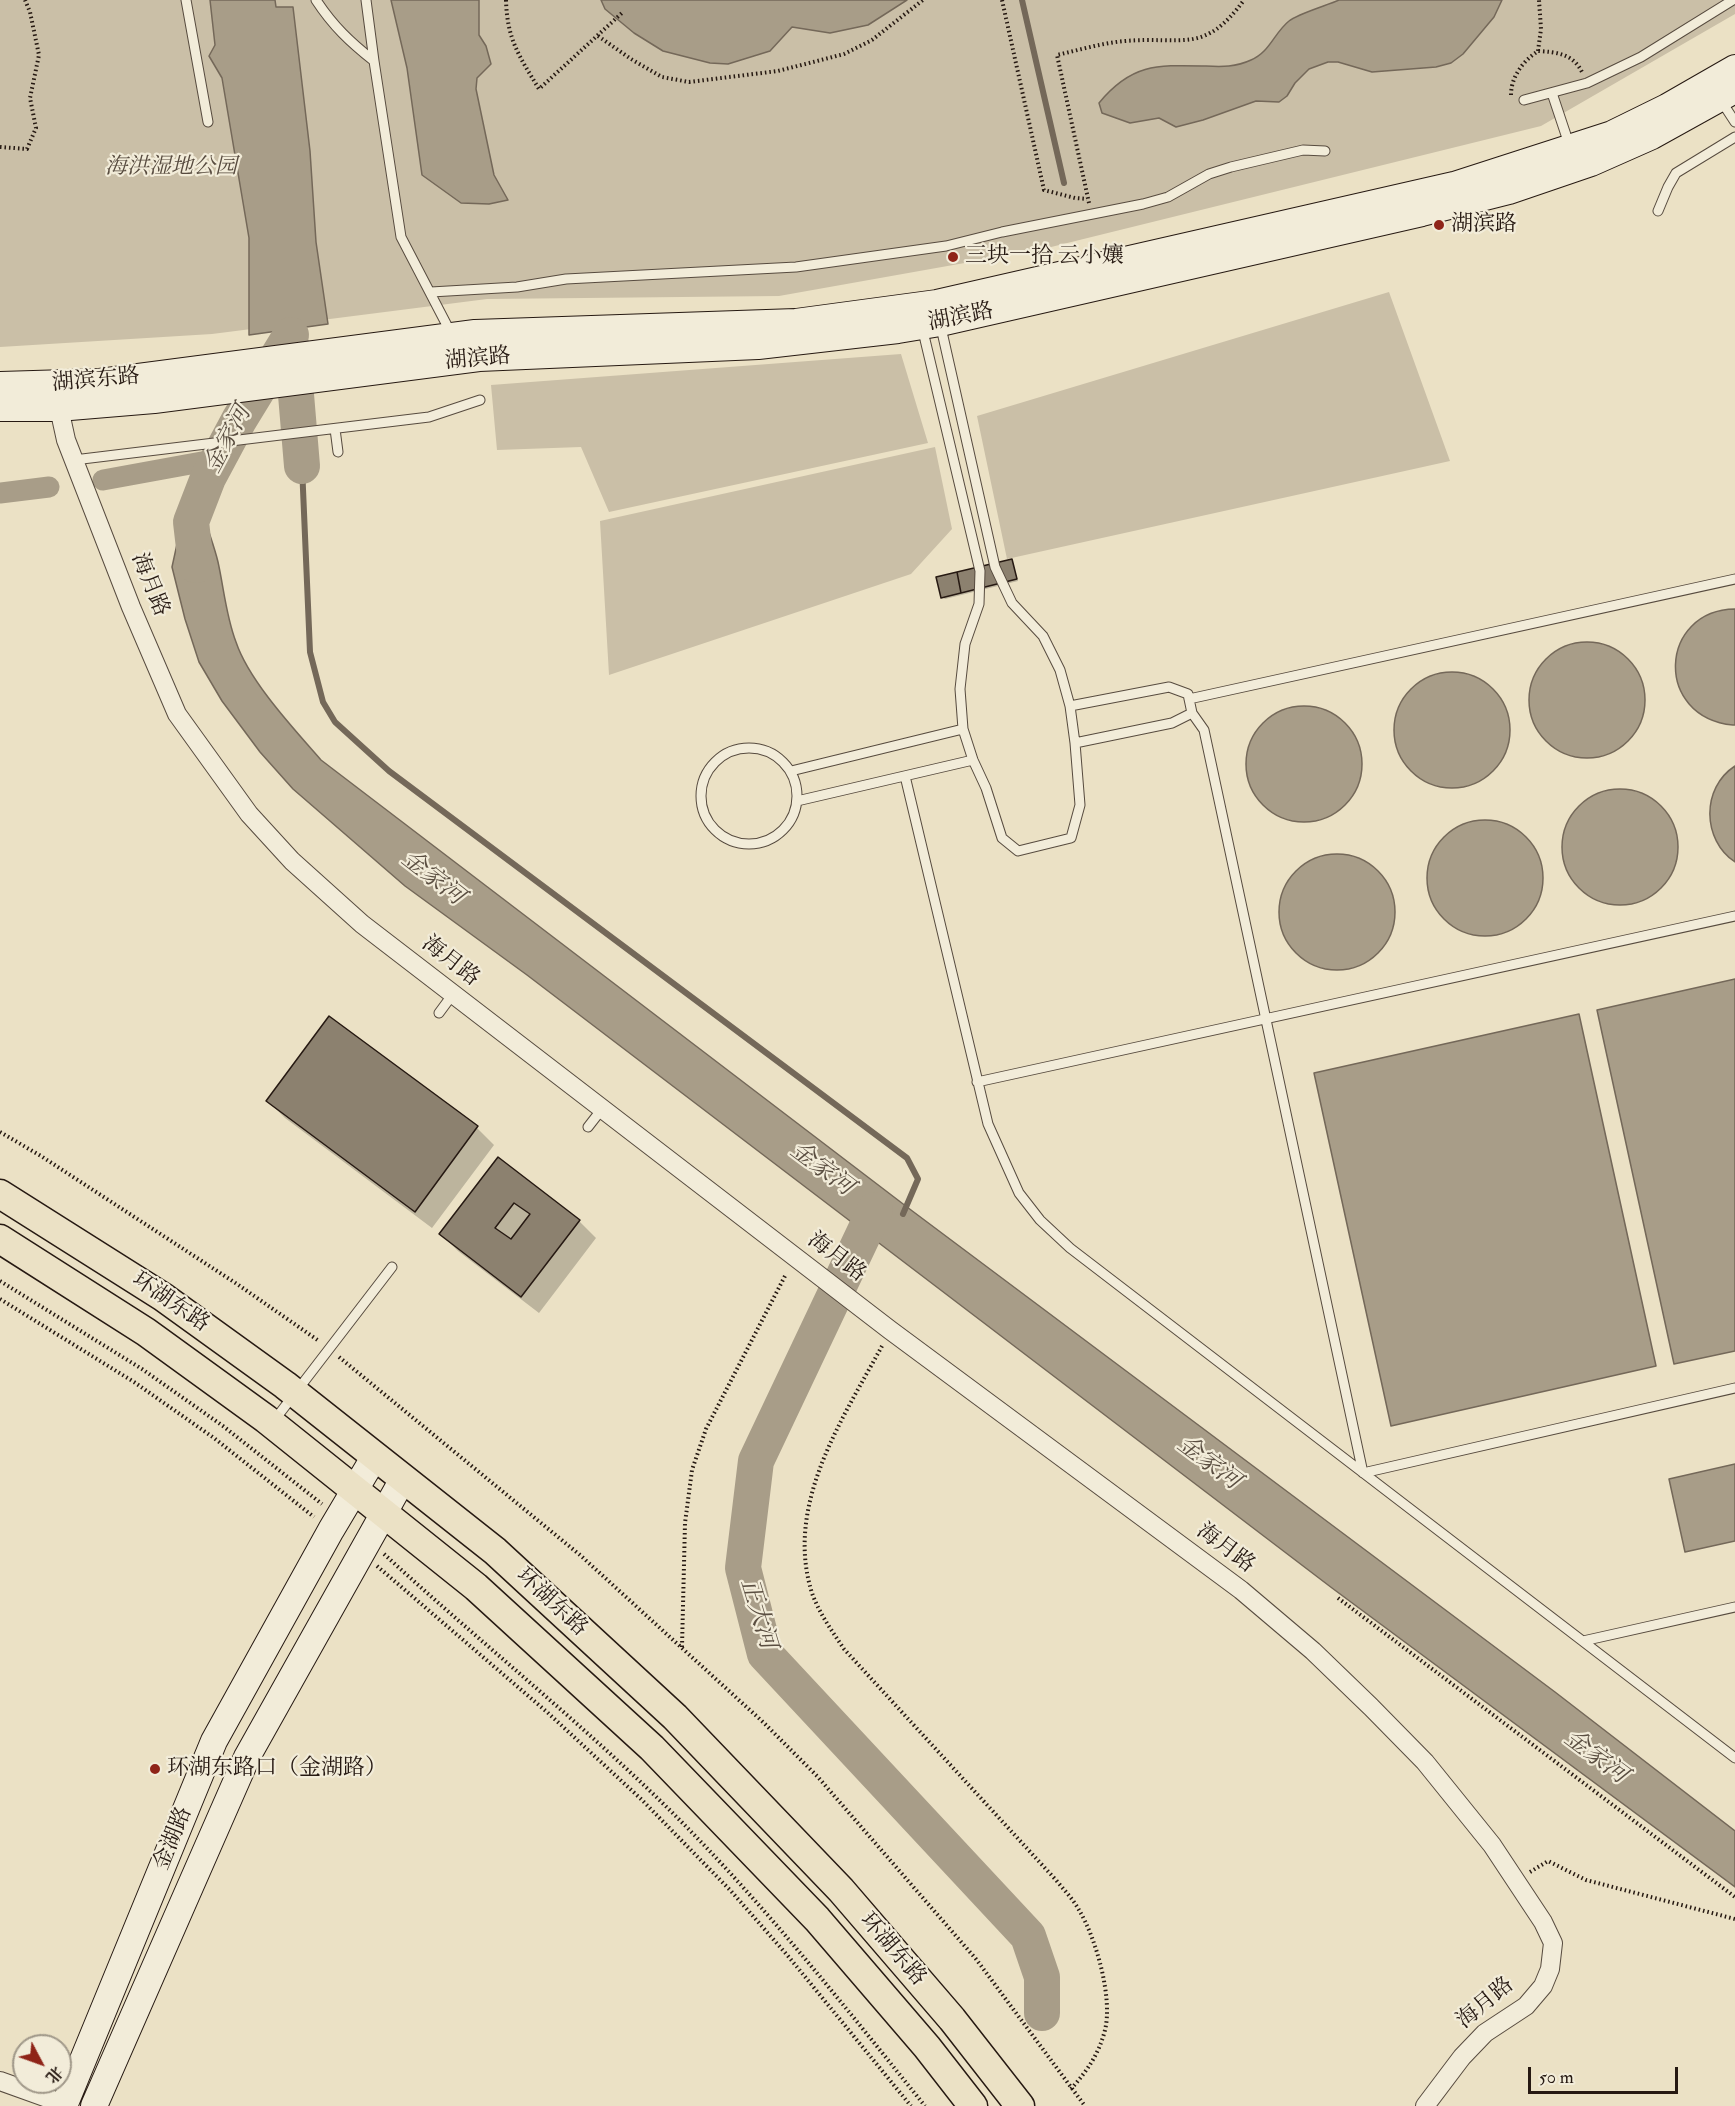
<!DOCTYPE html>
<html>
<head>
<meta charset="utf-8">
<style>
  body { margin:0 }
  #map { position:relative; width:1735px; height:2106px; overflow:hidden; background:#ebe1c5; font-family:"IM FELL Double Pica","Noto Serif SC",serif }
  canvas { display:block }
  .north { position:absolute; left:12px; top:2034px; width:60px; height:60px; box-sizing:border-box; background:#f2ecd9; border:2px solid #a09889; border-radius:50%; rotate:131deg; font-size:16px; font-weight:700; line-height:24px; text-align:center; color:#261912 }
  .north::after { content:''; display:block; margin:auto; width:21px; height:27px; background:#8f2418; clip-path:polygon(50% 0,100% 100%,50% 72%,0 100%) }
  .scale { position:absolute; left:1528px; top:2067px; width:150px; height:27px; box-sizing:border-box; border:3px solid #261912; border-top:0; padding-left:8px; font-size:18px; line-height:21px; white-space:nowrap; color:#261912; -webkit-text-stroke:4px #f2ecd9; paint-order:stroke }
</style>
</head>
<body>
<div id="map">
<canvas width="1735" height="2106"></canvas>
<div class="north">北</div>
<div class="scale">50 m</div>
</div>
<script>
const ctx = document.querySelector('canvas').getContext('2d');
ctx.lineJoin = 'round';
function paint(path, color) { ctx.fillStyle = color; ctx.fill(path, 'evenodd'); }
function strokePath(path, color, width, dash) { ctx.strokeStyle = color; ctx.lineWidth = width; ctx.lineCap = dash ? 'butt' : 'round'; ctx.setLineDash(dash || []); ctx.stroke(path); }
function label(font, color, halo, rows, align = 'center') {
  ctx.font = font + ' "IM FELL Double Pica","Noto Serif SC",serif'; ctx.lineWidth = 4.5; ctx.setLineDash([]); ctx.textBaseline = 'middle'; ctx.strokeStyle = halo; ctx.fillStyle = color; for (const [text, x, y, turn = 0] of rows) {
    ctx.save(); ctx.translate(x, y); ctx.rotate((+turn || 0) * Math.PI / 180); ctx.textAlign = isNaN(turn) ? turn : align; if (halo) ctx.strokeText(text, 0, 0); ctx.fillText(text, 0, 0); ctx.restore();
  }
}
paint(new Path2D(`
  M0 0H1735V14L1541 126 1043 249 779 296 487 299 212 334 0 347Z
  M1389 292 1450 461 1007 559 977 416Z
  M901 354 928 443 609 512 581 447 497 450 491 385Z
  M935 447 952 529 911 574 609 675 600 521Z`), '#cabfa7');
const water = new Path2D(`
  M210 0H275L276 7H293L310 151 316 242 328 324 249 335V238L222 78 209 56 215 45Z
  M391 0H479V35L486 46 491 64 477 78 476 89 494 175 508 200 489 204 461 203 422 175 407 68Z
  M601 0H907L868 25 830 33 792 27 770 51 728 64 710 63 663 51 634 33 605 9Z
  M1339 0H1502L1494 17 1463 54 1451 63 1436 67 1372 72 1338 62H1328L1309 69 1295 83 1287 96 1279 102 1256 101 1203 120 1176 127 1159 118 1130 123 1102 113 1099 103C1132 63 1158 65 1206 66 1222 67 1236 67 1251 60 1270 52 1274 33 1289 21 1297 14 1328 5 1339 0Z
  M184 512 206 523C210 536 215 549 218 562 224 589 226 616 236 642 249 681 294 729 321 760L911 1210 1555 1692 1735 1831V1887L1332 1588 527 975 405 886 293 789 260 752 222 701 199 662 185 619 172 567Z
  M1735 609V725H1733C1653 717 1659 610 1735 609Z
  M1529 700a58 58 0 1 1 116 0a58 58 0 1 1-116 0Z
  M1394 730a58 58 0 1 1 116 0a58 58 0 1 1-116 0Z
  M1246 764a58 58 0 1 1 116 0a58 58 0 1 1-116 0Z
  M1735 766V862C1702 840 1701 788 1735 766Z
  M1562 847a58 58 0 1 1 116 0a58 58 0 1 1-116 0Z
  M1427 878a58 58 0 1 1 116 0a58 58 0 1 1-116 0Z
  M1279 912a58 58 0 1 1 116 0a58 58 0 1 1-116 0Z
  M1735 979V1351L1674 1364 1597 1010Z
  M1579 1014 1656 1366 1391 1426 1314 1073Z
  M1735 1464V1541L1685 1552 1669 1479Z`);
paint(water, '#a89d88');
strokePath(water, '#746859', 1.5);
paint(new Path2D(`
  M1012 561 1018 581 945 599 942 597Z
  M329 1018 477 1128 494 1145 432 1228 285 1118 268 1101Z
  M498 1159 579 1221 596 1238 539 1313 458 1251 441 1234Z`), '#0003');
strokePath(new Path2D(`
  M1022 0 1064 183
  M302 466 310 652 323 702 335 722 389 771 907 1158 918 1179 903 1214`), '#746859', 6);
strokePath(new Path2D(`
  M103 480 218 459
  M0 493 49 487`), '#a89d88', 21);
strokePath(new Path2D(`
  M292 347 302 466
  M196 565 191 522 208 478 239 420 291 335
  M875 1210 756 1461 743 1568 765 1654 1028 1936 1042 1977V2013`), '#a89d88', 36);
const building = new Path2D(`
  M1012 559 1017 579 961 593 957 572Z
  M957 572 961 593 941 598 936 577Z
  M329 1016 478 1126 415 1212 266 1101Z
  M498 1157 580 1220 521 1297 439 1234ZM514 1203 530 1214 511 1239 495 1228Z`);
paint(building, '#8c816f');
strokePath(building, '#261912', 1.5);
const service = new Path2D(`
  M186 0 208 122
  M316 0C333 26 350 42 374 61L401 237 452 335
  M366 0 374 61
  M1552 93 1570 147
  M1720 99 1735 122
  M1524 100 1587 83 1641 57 1733 0
  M1658 211 1668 187 1676 173 1735 137
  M431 292 517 287 566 279 796 267 946 246 1002 232 1143 204 1168 197 1209 174 1231 167 1303 150 1325 151
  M940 323 995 567 1012 603 1043 636 1060 670 1070 706 1169 687 1188 694 1192 713 1172 723 1075 743 1080 805 1071 838 1018 851 1002 838 986 788 973 760 963 729
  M335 429 338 452
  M74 460 429 417 480 400
  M1189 699 1735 579
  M1070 706 1075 743
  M1192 713 1204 730 1363 1473 1735 1388
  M701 796a48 48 0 1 1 96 0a48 48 0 1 1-96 0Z
  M791 771 963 729 960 689 965 644 979 604 980 571 922 327
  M905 776 988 1124 1019 1193 1040 1220 1070 1248 1735 1758
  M797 801 973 760
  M439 1013 453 994
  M977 1082 1735 916
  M588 1127 602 1109
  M273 1422 392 1267
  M1583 1641 1735 1607`);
const minor = new Path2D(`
  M57 399 66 440 131 607 177 714 249 814 292 861 362 924 453 994 890 1330 1241 1590 1313 1651 1371 1707 1425 1762 1492 1845 1543 1922 1553 1943 1550 1969 1543 1986 1526 2006 1485 2033 1462 2057 1425 2106
  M0 2081 64 2104`);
const secondary = new Path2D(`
  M0 385 100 382 475 333 796 322 937 303 1454 185 1612 134 1667 107 1735 68
  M0 408H58L154 400 479 358 758 346 898 330 940 323 1422 213 1509 191 1591 163 1652 136 1735 90
  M64 2106 214 1741 331 1530 375 1456
  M94 2106 247 1757 403 1479`);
const primary = new Path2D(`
  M0 1194 163 1297 285 1385 495 1551 675 1717 841 1890 952 2019 1020 2106
  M0 1239 146 1332 266 1419 476 1587 652 1748 817 1919 927 2047 973 2106`);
strokePath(service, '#574b3f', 11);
strokePath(minor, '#574b3f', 20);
strokePath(secondary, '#261912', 28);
strokePath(primary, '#261912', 31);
strokePath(new Path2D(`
  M506 0C507 39 519 56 539 89L622 13
  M1002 0 1044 190 1075 198 1087 199
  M598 36 631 59 662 77 689 82 778 71 844 54 872 40 923 0
  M1538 51 1541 29 1539 0
  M1511 95C1511 77 1523 61 1538 51 1557 52 1573 54 1582 72
  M0 147 27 149 36 128 30 98 39 55 30 12 25 0
  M1089 203 1057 55C1079 50 1102 43 1125 41 1183 36 1204 55 1244 0
  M0 1132 41 1156 237 1284 319 1341
  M0 1281 142 1369 223 1426 322 1504
  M0 1299 134 1382 214 1438 314 1517
  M882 1346C842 1420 784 1505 812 1593 819 1613 832 1631 844 1649L1056 1880C1064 1890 1073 1899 1079 1910 1096 1938 1113 1998 1105 2030 1099 2054 1087 2071 1071 2089
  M339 1357 580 1555 763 1722 817 1776 976 1959 1085 2106
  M384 1554C471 1634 563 1708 648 1789 750 1886 837 1997 925 2106
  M377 1566 547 1712 641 1799 731 1891 788 1956 911 2106
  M1338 1598 1735 1897
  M682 1647 685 1523 692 1470 706 1429 786 1274
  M1530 1872 1548 1861 1586 1880 1735 1919`), '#261912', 4, [1.5, 3]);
strokePath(service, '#f2ecd9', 9);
strokePath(minor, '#f2ecd9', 18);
strokePath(secondary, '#f2ecd9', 26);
strokePath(primary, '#ebe1c5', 28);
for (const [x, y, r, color] of [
  [1439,225,6,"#8f2418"],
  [953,257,6,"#8f2418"],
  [155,1769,6,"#8f2418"]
]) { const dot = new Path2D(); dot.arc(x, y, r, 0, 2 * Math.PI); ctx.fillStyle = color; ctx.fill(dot); strokePath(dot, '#f2ecd9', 2); }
label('italic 22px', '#574b3f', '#f2ecd9', [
  ["海洪湿地公园",171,168]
]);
label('22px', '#261912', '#f2ecd9', [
  ["湖滨路",1451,225],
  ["三块一拾 云小孃",965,257],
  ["环湖东路口（金湖路）",167,1769]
], 'left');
label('22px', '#261912', '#f2ecd9', [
  ["湖滨路",961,318,-11],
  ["湖滨路",478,360,-5],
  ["湖滨东路",96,381,-5],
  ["海月路",149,585,68],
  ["海月路",450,962,38],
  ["海月路",836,1258,37],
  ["环湖东路",170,1303,34],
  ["海月路",1225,1549,37],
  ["环湖东路",551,1603,43],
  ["金湖路",174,1839,-68],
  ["环湖东路",892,1950,49],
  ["海月路",1486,2004,-40]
]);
label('italic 24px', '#5a4e41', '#f2ecd9', [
  ["金家河",229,440,-62],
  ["金家河",432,879,38],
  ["金家河",821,1170,37],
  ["金家河",1208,1464,37],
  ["正大河",757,1614,73],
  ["金家河",1595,1758,37]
]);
</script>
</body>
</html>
